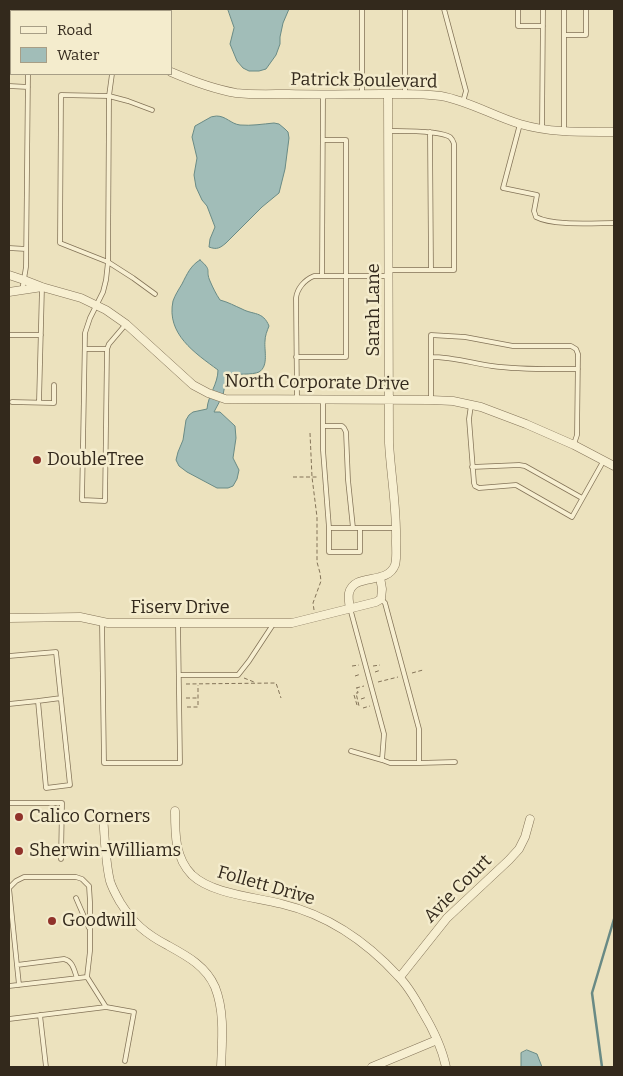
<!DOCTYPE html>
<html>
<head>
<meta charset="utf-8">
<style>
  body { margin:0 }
  #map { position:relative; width:623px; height:1076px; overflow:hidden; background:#ece2be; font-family:Bitter,serif }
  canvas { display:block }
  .frame { position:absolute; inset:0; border:10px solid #33291c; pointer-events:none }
  .legend { position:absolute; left:10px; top:10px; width:162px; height:65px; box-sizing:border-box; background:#f4eccd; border:1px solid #a79e86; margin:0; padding:6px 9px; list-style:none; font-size:15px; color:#33291c }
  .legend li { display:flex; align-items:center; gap:10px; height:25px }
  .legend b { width:25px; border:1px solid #a79e86 }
</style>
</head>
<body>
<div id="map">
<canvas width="623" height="1076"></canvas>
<div class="frame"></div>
<ul class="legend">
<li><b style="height:6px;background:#f7efd1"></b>Road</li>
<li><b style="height:14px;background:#a1bdb8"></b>Water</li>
</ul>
</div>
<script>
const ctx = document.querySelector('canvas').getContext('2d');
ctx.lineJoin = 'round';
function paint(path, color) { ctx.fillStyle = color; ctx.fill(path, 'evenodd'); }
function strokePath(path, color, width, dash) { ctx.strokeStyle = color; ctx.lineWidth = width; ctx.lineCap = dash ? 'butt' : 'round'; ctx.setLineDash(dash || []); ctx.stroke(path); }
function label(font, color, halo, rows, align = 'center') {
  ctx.font = font + ' Bitter,serif'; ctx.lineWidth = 5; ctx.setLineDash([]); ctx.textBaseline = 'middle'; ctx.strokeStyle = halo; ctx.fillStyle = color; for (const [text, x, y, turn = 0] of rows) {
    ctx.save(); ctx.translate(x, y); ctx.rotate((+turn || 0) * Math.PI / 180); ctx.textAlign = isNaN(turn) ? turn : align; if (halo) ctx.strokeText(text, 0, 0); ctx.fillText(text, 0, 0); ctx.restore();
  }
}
const water = new Path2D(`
  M228 9H289L283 23 280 37V44L276 55 266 69 259 71H249L243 68 237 61 230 44 234 28Z
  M217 116C226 116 231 124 240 125 251 126 263 124 274 123L279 124 285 129 288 132 289 138 285 169 279 193 262 207 226 243C220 248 217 250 209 247L210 239 215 227 207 206 202 200 196 187 194 175 197 158 192 137 195 126 211 117Z
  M200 260C213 271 205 270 210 281 213 288 216 294 220 300 228 302 235 306 242 309 253 315 263 311 269 326 267 331 265 336 265 341 264 350 269 366 259 372 253 375 235 374 227 374L223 395 214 412H220L235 426 236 438 233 458 239 470 237 479 233 486 228 488H217L187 472 179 466 176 460 178 452 183 440 186 420 189 415 193 412 207 409C208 395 218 384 218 370 195 353 166 334 173 301 175 295 179 289 182 284 187 274 191 265 200 260Z
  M527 1050 537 1054 542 1067H521V1053Z`);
paint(water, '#a1bdb8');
strokePath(water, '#698a85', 1);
strokePath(new Path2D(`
  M602 1067 592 993 614 919`), '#698a85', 2.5);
const service = new Path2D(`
  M59 9V11
  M168 9V11
  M362 9V94
  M405 9V94
  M444 9 466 91 463 102
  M518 9V26H543
  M23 11V9
  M9 19H11
  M564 35H586V9
  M112 74 109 96 108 262 106 280 103 292 90 318 85 333 82 500 105 501 107 349 109 344 126 324
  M9 86 28 87
  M152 110 128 101 109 96 61 95 60 243 108 262 133 278 155 294
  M520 124 503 188 537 195 534 211 536 217C553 226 594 223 614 223
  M542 129 543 9
  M388 131C402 131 439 130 450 137 453 140 453 141 454 144V270H389
  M430 132 431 270
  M564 132V9
  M9 248 26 249
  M322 276 323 95
  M22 291 26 267 28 74
  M9 335H41
  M85 349H107
  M296 357H346V140H323
  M431 357C452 357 472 363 492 366 520 370 549 369 578 369
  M297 398 296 298C297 289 304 280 314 276H389
  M323 400V450L329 528V552H360V528
  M431 400V335L465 337 513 346H571L576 349 578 354 577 435 574 444
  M12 402 54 403V385
  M39 402 42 287
  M471 405 469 419 474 483 475 486 479 488 516 485 572 517 604 460
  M323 426H342L344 428 346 432 348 480 353 528
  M472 467 519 465 525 466 582 498
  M329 528H397
  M350 608 384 734 382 760 390 763H419V729L385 603 381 599
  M102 622 104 763H180L178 623
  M9 656 56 652 70 785 46 788 38 701 9 704
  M179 675H238L249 661 274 623
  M38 701 61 698
  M351 751 382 760
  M419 763 455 762
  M9 803H62L61 859
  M9 888 16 881 24 877H76L82 879 89 886 90 902V951L87 977 9 986
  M9 888 19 985
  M76 898 89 928
  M17 965 64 959C73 961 74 970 77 978
  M87 977 106 1007 134 1012 125 1061
  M40 1015 46 1067
  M9 1019 106 1007`);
const minor = new Path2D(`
  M9 52H11
  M171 72C192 81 213 89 236 93 254 95 272 94 289 94 320 95 350 94 381 94 401 94 421 93 441 96 469 101 493 116 520 124 551 133 582 132 614 132
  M9 275 24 280 42 287 81 298 106 310 126 324 193 385 208 393 225 399 431 400 453 401 481 407 526 424 574 445 614 466
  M9 292 42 287
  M350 608C349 603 348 598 349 593 354 572 387 586 395 565 397 558 396 549 396 542 397 509 391 476 389 443L388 94
  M9 618 80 617 108 623H292L376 602 381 599 382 589 380 577
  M175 811C175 834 175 858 192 875 212 894 255 897 282 904 328 915 367 942 399 977 408 986 416 1000 422 1011 433 1029 442 1048 446 1067
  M103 816C105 838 105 860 110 881 112 888 116 895 120 902 133 923 146 934 167 945 187 956 206 966 215 987 225 1012 222 1041 221 1067
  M400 977 447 918 509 860 519 849 525 837 530 819
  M372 1067 437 1040`);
strokePath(service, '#837358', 5.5);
strokePath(minor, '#837358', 9);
strokePath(new Path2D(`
  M310 433 312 477 317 517V562L320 573 321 581 313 603 314 610
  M293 477H317
  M352 666 359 665
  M373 666 380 665
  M375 672 381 670
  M412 673 423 670
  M355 676 361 674
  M244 678 254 682
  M378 682 398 677
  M186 684 276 683 281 698
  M356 688 364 686
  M354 695 357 705 359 706 356 693H358L357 688
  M186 698H197
  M361 699 367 697
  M187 707H198V685
  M363 708 370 706`), '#837358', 1, [4, 2.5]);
strokePath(service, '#f7efd1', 4);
strokePath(minor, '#f7efd1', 8);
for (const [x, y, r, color] of [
  [37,460,5,"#90322a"],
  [19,817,5,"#90322a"],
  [19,851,5,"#90322a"],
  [52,921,5,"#90322a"]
]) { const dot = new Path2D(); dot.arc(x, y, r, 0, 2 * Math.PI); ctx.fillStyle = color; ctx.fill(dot); strokePath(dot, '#f4eccd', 2); }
label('18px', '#33291c', '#f4eccd', [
  ["Patrick Boulevard",364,81,1],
  ["Sarah Lane",374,310,-90],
  ["North Corporate Drive",317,383,1],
  ["Fiserv Drive",180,608],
  ["Follett Drive",266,886,16],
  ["Avie Court",458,889,-45]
]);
label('18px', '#33291c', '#f4eccd', [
  ["DoubleTree",47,460],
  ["Calico Corners",29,817],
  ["Sherwin-Williams",29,851],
  ["Goodwill",62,921]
], 'left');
</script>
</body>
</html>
